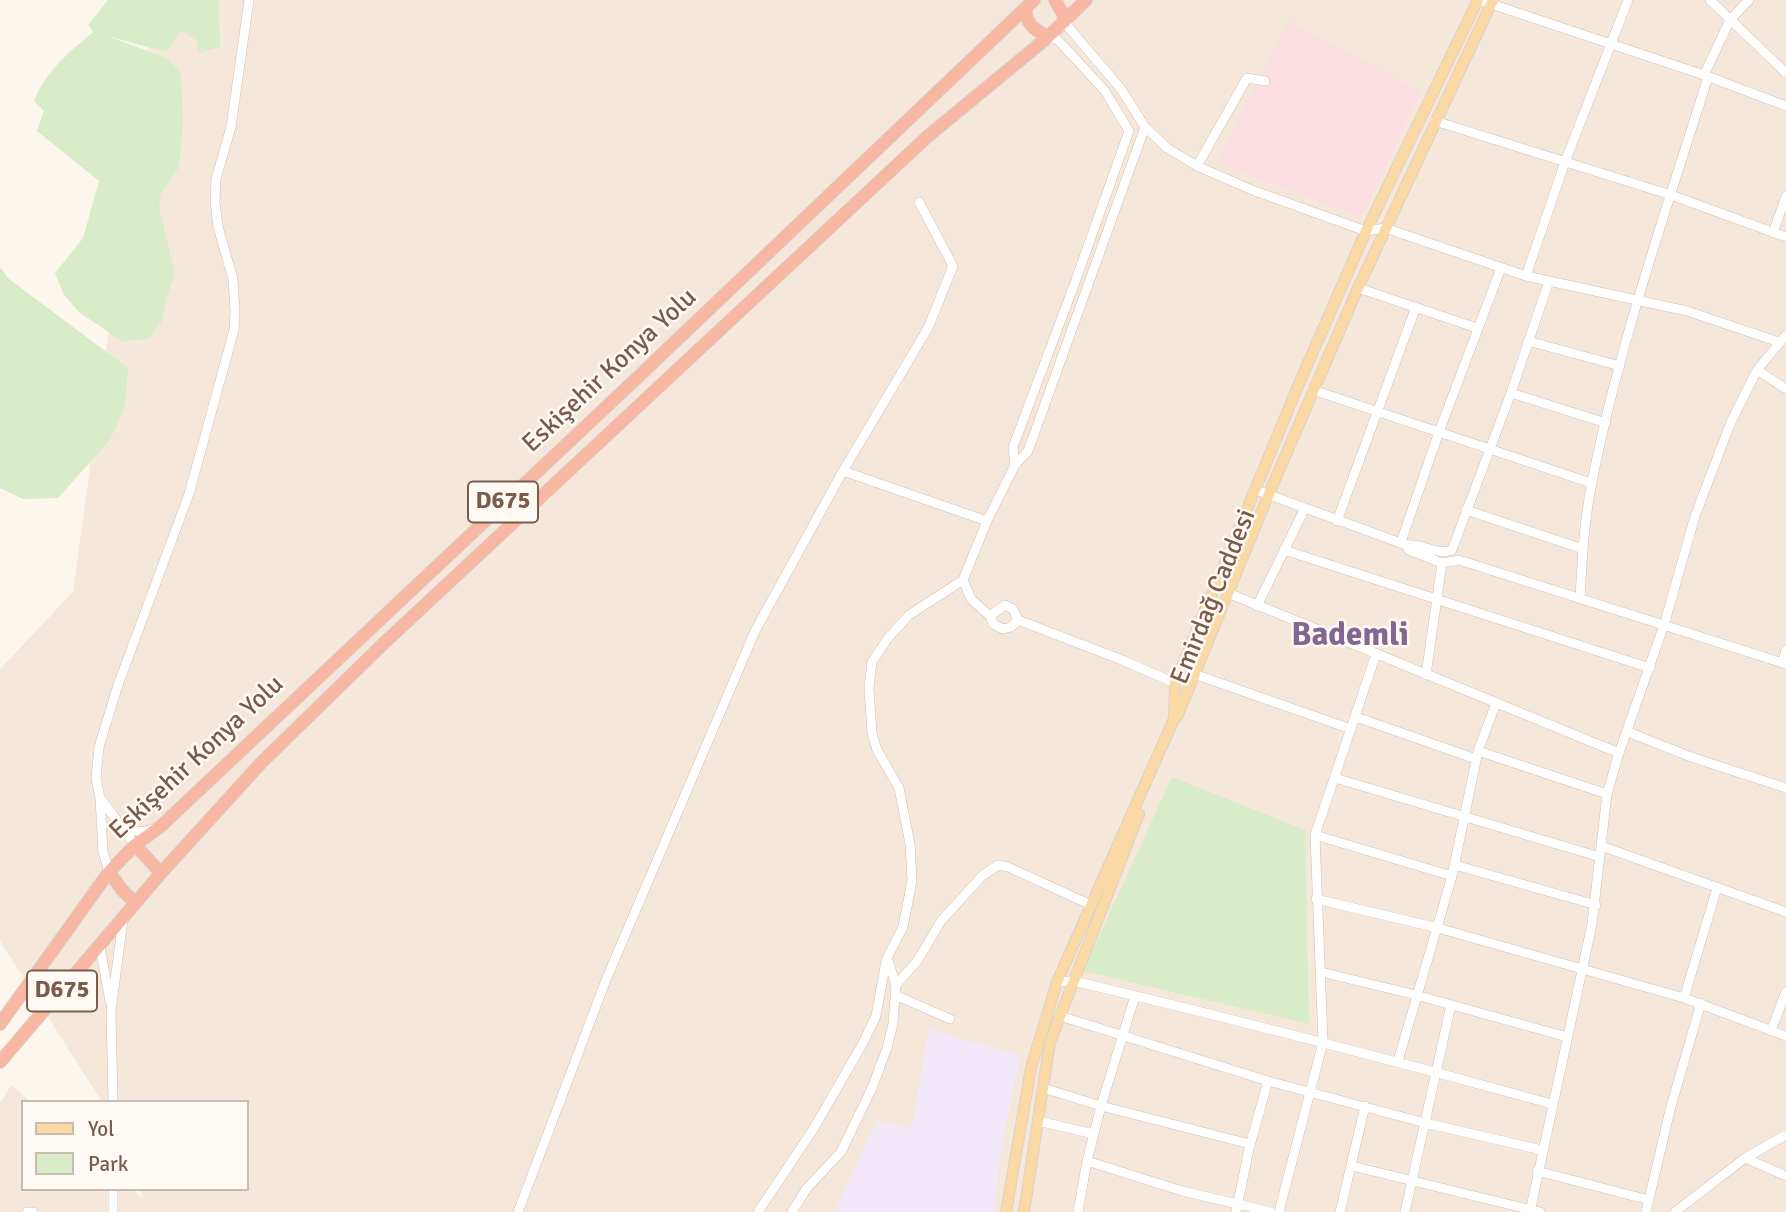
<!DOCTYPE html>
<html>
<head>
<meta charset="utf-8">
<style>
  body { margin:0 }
  #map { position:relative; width:1786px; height:1212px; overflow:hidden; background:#fdf6ec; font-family:Signika,sans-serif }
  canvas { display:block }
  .legend { position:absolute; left:21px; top:1100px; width:228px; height:91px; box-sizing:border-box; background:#fffaf3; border:2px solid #cabbb1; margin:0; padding:9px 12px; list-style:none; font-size:21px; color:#7a5c4d }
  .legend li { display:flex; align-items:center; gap:14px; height:35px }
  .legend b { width:35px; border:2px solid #cabbb1 }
</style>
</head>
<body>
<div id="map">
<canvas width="1786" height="1212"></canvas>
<ul class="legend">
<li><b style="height:9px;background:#fbd9a5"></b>Yol</li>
<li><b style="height:19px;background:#d8ecc9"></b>Park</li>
</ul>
</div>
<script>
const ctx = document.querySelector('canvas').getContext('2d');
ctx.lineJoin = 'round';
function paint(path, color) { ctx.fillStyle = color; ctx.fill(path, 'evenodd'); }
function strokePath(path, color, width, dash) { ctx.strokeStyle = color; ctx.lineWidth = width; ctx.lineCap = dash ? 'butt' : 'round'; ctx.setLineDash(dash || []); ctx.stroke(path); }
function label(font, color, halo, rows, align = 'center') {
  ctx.font = font + ' Signika,sans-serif'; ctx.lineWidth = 5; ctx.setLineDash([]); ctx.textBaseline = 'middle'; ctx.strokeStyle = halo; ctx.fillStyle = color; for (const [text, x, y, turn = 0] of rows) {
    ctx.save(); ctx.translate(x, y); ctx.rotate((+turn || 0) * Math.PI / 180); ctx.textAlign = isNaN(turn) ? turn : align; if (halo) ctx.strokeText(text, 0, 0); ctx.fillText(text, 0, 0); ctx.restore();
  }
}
paint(new Path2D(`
  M154 0H1786V1212H0V1103L11 1085 31 1102H23V1189H132L143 1199 140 1189H247V1102H102L0 941V669L73 592Z`), '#f5e8da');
paint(new Path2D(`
  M929 1029 1020 1056 1001 1149 994 1212H834L877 1121 912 1128Z`), '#f3e8fa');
paint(new Path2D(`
  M1289 21 1421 92 1361 217 1218 163Z`), '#fbdfe3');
paint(new Path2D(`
  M108 0H219L220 47 198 53 196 40 181 30 167 52 107 36 167 58 181 73 183 122 179 167 161 194 159 208 175 274 167 295 162 321 148 339 122 341 80 313 64 295 55 273 83 238 99 181 37 131 44 111 34 101C46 71 69 52 93 32L88 25Z
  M0 267 9 279 128 368 125 407 110 440 58 498 23 499 0 488Z
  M1172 777 1305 830 1309 1024 1083 971Z`), '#d8ecc9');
const minor = new Path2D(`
  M1479 0 1704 75 1786 106
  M1710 0 1786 73
  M1064 22 1121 89 1145 127 1167 148 1197 166 1252 190 1366 231 1385 228 1526 276 1687 311 1779 342
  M1048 37 1058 40 1105 91 1129 131
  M1704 75 1730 20 1749 0
  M1435 121 1671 195 1786 237
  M1197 166 1247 78 1265 81
  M1773 233 1786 196
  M1526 276 1565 162 1628 0
  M1358 288 1477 328
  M1528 341 1620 366
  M1757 370 1786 389
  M1313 390 1591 483
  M1511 393 1606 423
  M1015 465 1013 447 1073 288 1129 131
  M843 471 987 521
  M1256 490 1406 545C1423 543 1436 556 1452 550L1511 393 1549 281
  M1466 510 1583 549
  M1337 521 1416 307
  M1401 542 1439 432 1501 268
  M1406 545 1409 550 1442 563
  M1284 550 1650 668
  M963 580 971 599 990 616 993 624 1003 629 1011 627 1018 620 1122 660 1175 683
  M1228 593 1619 753
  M1580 599C1582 560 1584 521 1592 482 1619 344 1666 211 1708 77
  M1257 606 1304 510
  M990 616 1005 605 1013 609 1018 620
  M1782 663 1786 650
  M1194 674 1351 729
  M1426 675 1442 563 1459 560 1786 664
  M1356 717 1476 759
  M1628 732 1691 757 1786 788
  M1478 751 1607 794
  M1335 778 1600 857
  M101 799 135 845
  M120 825C132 831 140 834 153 829
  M1315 835 1452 876
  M1601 846 1786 912
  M1455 865 1596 905
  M109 872 103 851 100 798 96 778 99 747 118 685 189 494 234 330 235 311 233 279 218 227 215 202 216 179 231 127 249 0
  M1316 899 1438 928 1684 998 1786 1036
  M100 947 110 1001
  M1321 972 1416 995 1567 1037
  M1057 982 1074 981C1234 1019 1393 1060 1552 1104
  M896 985 918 960 941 921 982 876 998 865 1008 867 1091 905
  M895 995 950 1019
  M1684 998 1717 888
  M1060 1016 1268 1081 1425 1123 1542 1150
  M1771 1031 1786 991
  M1398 1061 1452 876 1478 751 1496 703
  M1043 1088 1101 1106 1250 1144
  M113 1102 111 1011 123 920
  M1038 1121 1094 1134
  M1745 1158 1786 1176
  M1087 1161 1182 1191 1271 1212
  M1352 1166 1540 1212
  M1537 1171 1649 1200
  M27 1212H33
  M113 1212V1189
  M518 1212 606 980 755 631 843 471 928 328 953 266 919 202
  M758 1212 814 1128 863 1043 876 1016 886 961
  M792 1212 807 1188 841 1152 872 1088 887 1048 893 1024 896 985 887 958 903 927 912 881 910 844 899 788 877 750 872 733 869 688 872 662 888 638 909 615 963 580 987 521 1015 465 1028 451 1145 127
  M1078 1212 1087 1161 1101 1106 1135 996
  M1236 1212 1249 1149 1268 1081
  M1279 1212 1323 1042 1315 835 1376 654
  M1340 1212 1365 1106
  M1405 1212 1451 1005
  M1530 1212 1592 924 1607 794 1619 753 1664 625 1695 516 1731 422 1757 370 1786 335
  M1646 1212 1670 1110 1701 1003
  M1675 1212 1745 1158 1786 1135`);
const major = new Path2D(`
  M1177 717 1268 496 1358 288 1493 0
  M1006 1212 1031 1068 1057 982 1174 719 1175 683 1298 386 1366 231 1478 0
  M1024 1212 1050 1042 1139 814`);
const highway = new Path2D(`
  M1055 0 1063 14 1064 22
  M1026 8C1025 24 1035 30 1048 37
  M135 845 161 873
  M109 872 123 891 135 903
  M0 1024 109 872 135 845 161 826 638 377 1034 0
  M0 1062 161 873 261 763 383 644 927 137 1048 37 1086 0`);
strokePath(minor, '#d1beb0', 10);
strokePath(major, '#dad1cd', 12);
strokePath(highway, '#dad1cd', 14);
strokePath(minor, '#fff', 9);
strokePath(major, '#fbd9a5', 10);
strokePath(highway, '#f7b7a3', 12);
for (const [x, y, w] of [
  [503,502,70],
  [62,991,70]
]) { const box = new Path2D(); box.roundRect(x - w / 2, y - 20.5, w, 41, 5); ctx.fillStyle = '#fffaf3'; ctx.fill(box); strokePath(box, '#7a5c4d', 2); }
label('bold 24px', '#7a5c4d', null, [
  ["D675",503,502],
  ["D675",62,991]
]);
label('26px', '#7a5c4d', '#fffaf3', [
  ["Eskişehir Konya Yolu",610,371,-43],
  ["Emirdağ Caddesi",1214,597,-68],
  ["Eskişehir Konya Yolu",197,758,-43]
]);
label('bold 33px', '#846695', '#fffaf3', [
  ["Bademli",1350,636]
]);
</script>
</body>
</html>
